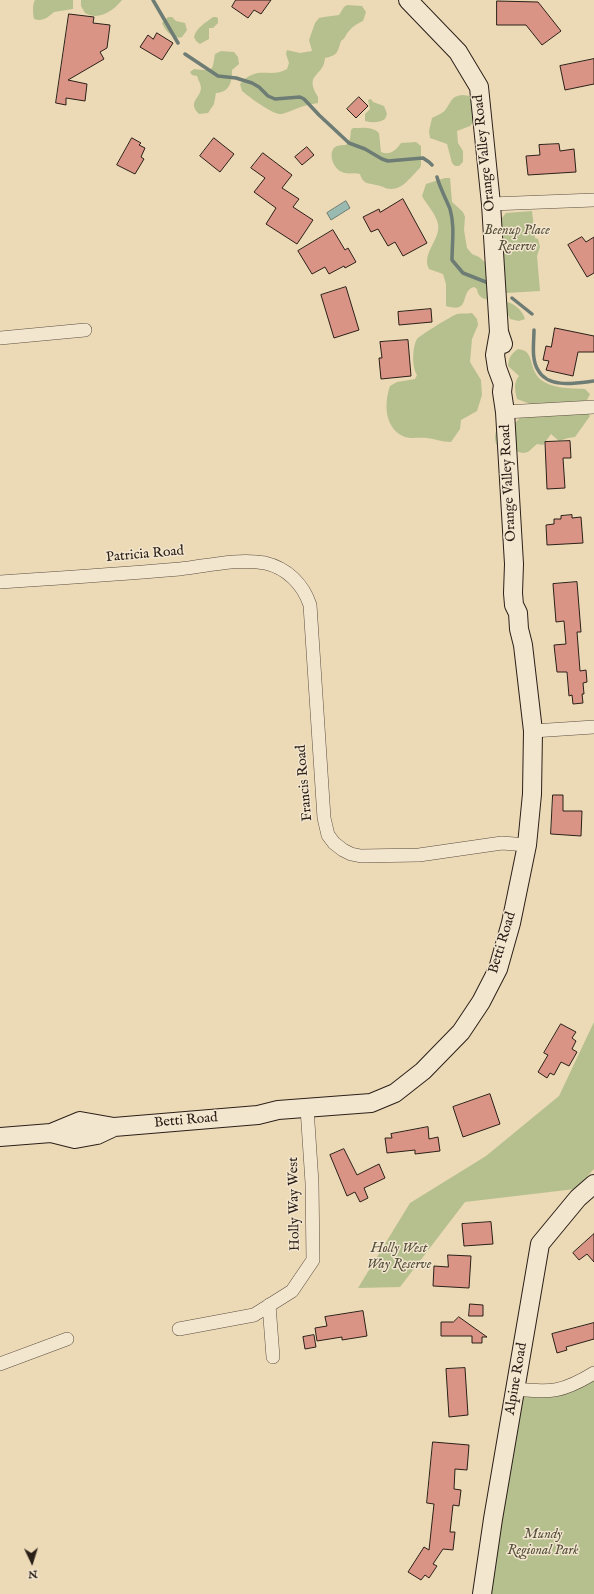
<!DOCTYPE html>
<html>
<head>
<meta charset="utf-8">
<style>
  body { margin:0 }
  #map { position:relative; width:594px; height:1594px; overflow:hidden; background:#ecd9b5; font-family:"IM FELL English",serif }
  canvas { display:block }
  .north { position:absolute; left:12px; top:1542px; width:40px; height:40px; -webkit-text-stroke:3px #f3e6cf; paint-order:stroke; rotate:176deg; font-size:11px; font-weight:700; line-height:16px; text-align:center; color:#2b2019 }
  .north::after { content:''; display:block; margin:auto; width:14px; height:18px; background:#2b2019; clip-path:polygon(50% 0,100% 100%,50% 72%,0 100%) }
</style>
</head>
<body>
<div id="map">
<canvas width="594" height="1594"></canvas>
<div class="north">N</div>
</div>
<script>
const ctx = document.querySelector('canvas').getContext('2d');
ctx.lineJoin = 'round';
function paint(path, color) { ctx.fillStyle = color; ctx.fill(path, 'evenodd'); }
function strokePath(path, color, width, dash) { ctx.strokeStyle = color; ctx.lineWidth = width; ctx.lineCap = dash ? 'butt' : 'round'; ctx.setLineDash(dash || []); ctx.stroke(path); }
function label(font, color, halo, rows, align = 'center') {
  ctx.font = font + ' "IM FELL English",serif'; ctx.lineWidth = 3; ctx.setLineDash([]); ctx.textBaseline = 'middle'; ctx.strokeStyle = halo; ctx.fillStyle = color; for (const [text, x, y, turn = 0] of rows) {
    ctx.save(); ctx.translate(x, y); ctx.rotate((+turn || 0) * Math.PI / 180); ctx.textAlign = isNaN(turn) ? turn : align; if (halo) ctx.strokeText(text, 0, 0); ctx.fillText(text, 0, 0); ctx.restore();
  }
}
paint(new Path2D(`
  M35 0H73V9L54 12C48 17 43 22 34 19 33 13 32 5 35 0Z
  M81 0H122C113 11 99 21 85 13L81 6Z
  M347 5 362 6 366 12 363 21C358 23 353 26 349 31 345 35 346 38 341 41 337 53 338 55 325 58 324 77 303 73 318 97V103C302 105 295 110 282 114 274 116 248 96 242 91L240 84C257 64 270 79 287 69L289 63 286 54 287 50 300 53 312 51 309 40 315 23 319 18 324 17 339 15 344 7Z
  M168 17H172L176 21 185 23 187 30 182 37C174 40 165 31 162 23Z
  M213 17H216L218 18V23L213 28H209V39L200 44 196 41 194 37C196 28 205 23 213 17Z
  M221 51 234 52 238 57 239 64 232 70C232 82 230 92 216 93L214 104 208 113 199 114C187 102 200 99 201 88 201 84 198 80 197 76L192 75 190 72 194 69C214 71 212 72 215 54Z
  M463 95 470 96 473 99 476 119 470 126 457 131 458 143 463 151V162L459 166H455L452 163 447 144 430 138 429 131 432 118C436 116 444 113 446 109 452 101 451 96 463 95Z
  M371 99 373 102 384 106 387 114 385 119C379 123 372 123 365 121V114L370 109 368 100Z
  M353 128C362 128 372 126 379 133L381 152C390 156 396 150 401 143L416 142 421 146V165L420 168C411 176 404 189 391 189 385 189 381 185 376 185 367 183 363 184 360 174 354 172 348 175 342 172 334 169 328 155 334 148 337 145 342 145 346 145L350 139 351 130Z
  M445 178H450L452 202 463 212 465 217 464 230 467 248 472 254 479 257 487 264 490 300C483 299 478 297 477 289L474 287C459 291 472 314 446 306V284L443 274 429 269C421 253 441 240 438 224 436 214 427 205 422 196L426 184Z
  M532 211 535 238 538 239 540 247 537 256 540 291 506 293V285H504L501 219 506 213Z
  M507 302C514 303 523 311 525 319L519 321 510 319 506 310Z
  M472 313 477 319 478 325 472 339 470 362 481 380 482 395 477 411 461 420 460 429 451 442C443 442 435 439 427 438 420 437 412 439 405 437 384 429 384 403 390 386L397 382 415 379 417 375C412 368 412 347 417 339 419 336 453 315 457 314 461 313 467 314 472 313Z
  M518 349C535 350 528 368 540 379 552 389 570 388 585 389L590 394 587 400 582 401 533 405 517 399C515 391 513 383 519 376L508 366C509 357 511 354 518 349Z
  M588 413 590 416 575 437 568 438 559 441 551 434 543 445 537 444 528 452 523 453 498 447C493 439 494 428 504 425 507 424 511 424 514 423 517 422 518 419 521 417Z
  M594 1022V1169L575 1189 465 1202 400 1287 358 1288 410 1203 486 1156 559 1096Z
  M594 1373V1594H482L516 1389 540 1392Z`), '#b6c08f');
const water = new Path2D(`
  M346 201 350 208 331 220 327 213Z`);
paint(water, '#99bab0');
strokePath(water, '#6d7c74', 1);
strokePath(new Path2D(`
  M153 0 178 43
  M185 54 218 76 236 78 252 83 259 87 268 96 275 99 300 97 304 99 319 115 349 143 365 149 382 159 388 161 423 158 429 162 432 165
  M437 177C440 188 446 199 450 209 455 226 452 243 452 260L463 273 491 284
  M512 298 532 314
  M534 330C534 342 531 359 538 370 548 389 577 383 594 381`), '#6d7c74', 3.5);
const building = new Path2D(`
  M236 0H271L261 14 254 10 248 18 232 7Z
  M497 1 538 2 561 31 542 45 526 25H497Z
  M69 14 94 17 93 23 110 25 107 48 100 52 104 59 68 80 87 84 85 101 66 98V105L56 103Z
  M157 33 173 43 162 60 140 47 148 35 153 39Z
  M594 59V84L565 90 560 66Z
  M359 97 368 106 356 118 347 109Z
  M132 138 141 143 139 145 145 148 141 157 144 159 135 174 117 165Z
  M214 138 234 154 220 172 200 156Z
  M559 144 560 151 574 149 576 172 528 175 526 156 540 155 539 145Z
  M307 147 314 155 302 165 295 157Z
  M263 153 292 175 282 188 299 199 293 207 313 220 297 244 266 224 276 208 254 192 265 178 251 168Z
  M403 199 427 243 403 256 395 242 388 246 378 229 371 232 363 217 379 209 380 212Z
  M333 230 345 250 348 248 356 262 345 268 344 266 329 274 325 267 312 274 298 251Z
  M582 237 586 242 594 237V273L587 277 568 245Z
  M346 287 359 330 334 338 321 295Z
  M431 309 432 322 399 325 398 312Z
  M555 328 594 336V352H578L573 376 546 370 549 361 543 360 546 346 551 347Z
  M408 340 411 376 381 379 379 358H382L380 342Z
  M570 441 571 458H563L565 488 547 489 545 442Z
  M572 515V518L581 517 583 543 547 545 546 525 554 524V519H561V516Z
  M577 582 581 632H577L580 671 586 670 587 682 583 683 584 694H582L583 703 573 704 572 695 569 696 567 672H557L554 645 566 644 564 621 556 622 553 584Z
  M553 795H563V811H582L581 836 551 834Z
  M561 1024 576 1032 572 1038 576 1041 572 1049 577 1052 569 1066 561 1062 554 1075 550 1073 547 1078 538 1072 548 1055 544 1053Z
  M490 1094 500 1124 463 1137 453 1107Z
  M428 1127 429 1139 438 1137 440 1151 415 1154V1150L387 1153 385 1138H392L391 1134Z
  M344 1149 357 1175 379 1164 385 1178 364 1188 368 1198 360 1202 355 1192 347 1196 330 1155Z
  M491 1222 493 1244 464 1246 462 1224Z
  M594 1234V1262L587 1254 579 1260 573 1253Z
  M448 1255 471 1256 469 1288 433 1286 434 1266 448 1267Z
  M470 1304 483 1305V1316H469Z
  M363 1311 367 1336 342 1340V1337L317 1341 315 1328 327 1326 325 1317Z
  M459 1317 487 1337H482V1343H472V1336H441V1322H453Z
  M594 1323V1339L566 1347 567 1350 557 1353 552 1334Z
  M314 1335 316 1347 305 1349 303 1337Z
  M465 1368 468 1415 449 1417 446 1369Z
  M433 1442 469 1445 467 1470 455 1469 454 1489 461 1490 459 1506 453 1505 450 1532H455L453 1550 443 1549 433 1564 437 1566 429 1578 425 1575 421 1580 408 1572 424 1547 429 1550 434 1504 427 1503Z`);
paint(building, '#d99485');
strokePath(building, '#2b2019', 1);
const street = new Path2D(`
  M491 204 594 200
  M0 338 85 330
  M505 412 594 407
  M0 582C60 578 120 574 180 569 207 566 238 558 265 563 287 568 303 584 310 605L324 818 328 835 334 843 343 850 351 854 361 856 419 855 502 843 527 845
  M533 731 594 727
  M269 1305 273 1357
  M179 1329 254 1315 292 1291 313 1260 312 1183 307 1108
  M0 1364 67 1339
  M516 1389C551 1393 563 1392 594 1373`);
const secondary = new Path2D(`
  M408 0 458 52 479 87 491 204 499 332 503 344
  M51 1133 80 1121 114 1127 258 1115 278 1110 371 1103 395 1093 423 1071 461 1032 481 1002 498 969 511 923 527 845 532 794 533 731 523 645 519 629 518 613 514 605 513 593 514 564 505 412 502 392 503 384 497 368 495 355 499 332
  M0 1137 51 1133 75 1139 97 1135 114 1127
  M482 1594 493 1519 540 1244 578 1198 594 1184`);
strokePath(street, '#5b4e40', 14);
strokePath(secondary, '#2b2019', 20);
strokePath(street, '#f3e6cf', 13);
strokePath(secondary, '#f3e6cf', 18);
label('14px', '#2b2019', '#f3e6cf', [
  ["Orange Valley Road",485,153,-96],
  ["Orange Valley Road",509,483,-93],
  ["Patricia Road",145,555,-5],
  ["Francis Road",305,783,-95],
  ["Betti Road",503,943,-73],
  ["Betti Road",186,1121,-5],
  ["Holly Way West",295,1204,-91],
  ["Alpine Road",517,1379,-80]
]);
label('italic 14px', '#55503c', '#f3e6cf', [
  ["Beenup Place",517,231],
  ["Reserve",517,247],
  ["Holly West",399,1249],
  ["Way Reserve",399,1265],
  ["Mundy",543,1535],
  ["Regional Park",543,1551]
]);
</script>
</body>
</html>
